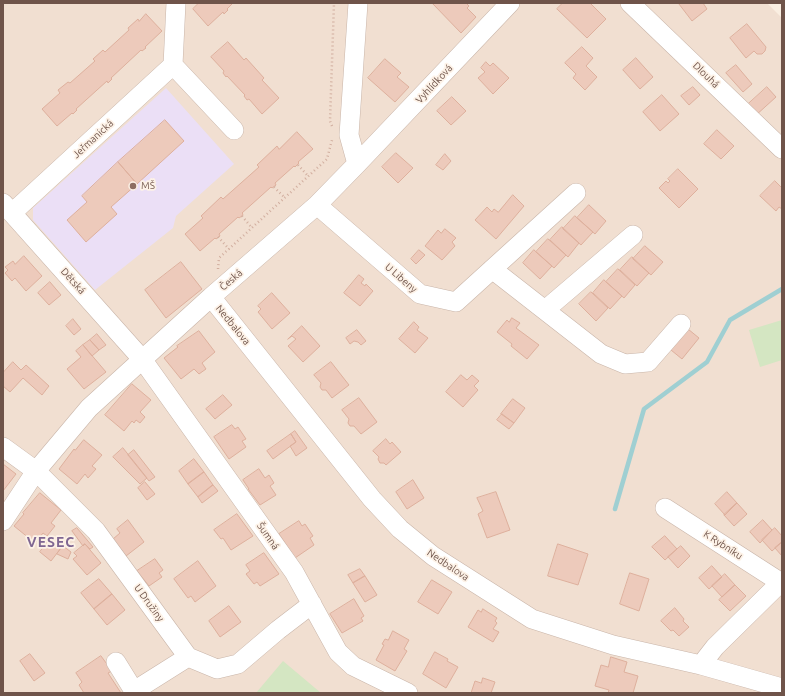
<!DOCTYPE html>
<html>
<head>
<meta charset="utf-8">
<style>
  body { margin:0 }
  #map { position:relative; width:785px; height:696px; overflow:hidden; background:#faeee1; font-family:Ubuntu,sans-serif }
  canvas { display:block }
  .frame { position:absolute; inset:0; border:4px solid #6f544a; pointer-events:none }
</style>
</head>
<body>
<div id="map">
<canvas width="785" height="696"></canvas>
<div class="frame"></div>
</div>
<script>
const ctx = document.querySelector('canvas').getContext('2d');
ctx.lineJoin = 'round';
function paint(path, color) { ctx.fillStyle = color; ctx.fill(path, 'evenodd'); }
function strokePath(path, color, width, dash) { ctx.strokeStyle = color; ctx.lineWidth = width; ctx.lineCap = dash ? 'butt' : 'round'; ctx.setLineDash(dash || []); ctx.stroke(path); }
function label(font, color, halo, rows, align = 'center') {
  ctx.font = font + ' Ubuntu,sans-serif'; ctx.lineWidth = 3.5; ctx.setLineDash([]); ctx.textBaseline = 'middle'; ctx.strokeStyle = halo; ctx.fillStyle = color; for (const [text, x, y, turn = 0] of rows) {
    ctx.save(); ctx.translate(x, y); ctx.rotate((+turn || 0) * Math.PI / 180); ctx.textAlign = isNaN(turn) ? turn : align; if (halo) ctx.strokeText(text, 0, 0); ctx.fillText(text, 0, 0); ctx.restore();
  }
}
paint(new Path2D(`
  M3 3H767L782 18V693H3Z`), '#f1dfd1');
paint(new Path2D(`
  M166 88 234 164 176 216 173 228 95 290 33 220V208Z`), '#ebdff6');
paint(new Path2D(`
  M782 320V360L760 367 749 330Z
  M283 661 321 693H256Z`), '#d4e6c2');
strokePath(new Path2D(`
  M615 509 644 409 707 362 730 320 782 289`), '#9fcfd2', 4.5);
const building = new Path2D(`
  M199 3H233L227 9 228 10 224 14 223 12 208 26 193 9Z
  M434 3H466L469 6 467 8 476 17 461 33 433 4Z
  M563 3H590L606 19 587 38 557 9Z
  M681 3H703L707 9 692 21 679 4Z
  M146 14 162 31 145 47 146 48 142 51 141 50 111 78 112 79 108 83 107 81 76 109 77 110 73 114 72 113 57 126 42 109 60 93 58 90 68 82 70 83 95 61 93 59 103 50 105 52 129 30 128 28 138 19 139 21Z
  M747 24 766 47 765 51 762 54H757L754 51 746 58 730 38Z
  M228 42 244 60 246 58 264 78 262 80 279 98 262 114 249 99 247 100 244 96 245 95 227 76 226 77 223 73 224 71 211 57Z
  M582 47 593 58 586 66 597 77 585 90 573 78 576 74 565 63Z
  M636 58 653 77 640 89 623 70Z
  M385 59 401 73 397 77 409 87 395 102 368 78Z
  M486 62 490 66 493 63 509 78 493 94 478 78 485 72 481 68Z
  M736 65 752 84 743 92 726 73Z
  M693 87 700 95 689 105 681 96Z
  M767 87 776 97 755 116 745 107Z
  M662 95 679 114 660 131 643 112Z
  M452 97 466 111 451 125 437 111Z
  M165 120 184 141 137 184 118 162Z
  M717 130 734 146 721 159 704 144Z
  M297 132 313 149 298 162 299 163 295 167 294 166 275 183 276 185 272 188 271 187 242 213 243 214 242 216 239 218 238 217 219 234 220 236 216 239 215 238 200 251 185 234 203 218 201 216 221 197 223 199 259 167 257 165 277 146 279 149Z
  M396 153 413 168 398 183 382 167Z
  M445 154 451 161 443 170 436 165Z
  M118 162 137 184 111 207 117 214 86 242 67 220 87 202 82 196Z
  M678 169 698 189 679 208 659 188 666 181 668 183 670 181 668 179Z
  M775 181 782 188V209L779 207 776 211 760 196Z
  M513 195 524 206 496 239 475 220 487 207 492 212 494 209 498 212Z
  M589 205 606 221 595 234 577 218Z
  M575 216 593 232 581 245 563 229Z
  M562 227 579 243 568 257 550 240Z
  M445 229 456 238 452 242 455 246 442 260 425 246 438 230 441 233Z
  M548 239 566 255 554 268 536 252Z
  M645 246 663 262 651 275 633 259Z
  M419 250 425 255 416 264 411 259Z
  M534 250 552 266 540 279 523 263Z
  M24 256 42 276 26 291 15 278 12 281 5 273 8 270 5 267 13 261 15 264Z
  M632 257 649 273 637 286 620 270Z
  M181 262 202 289 166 318 145 290Z
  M618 269 635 285 624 298 606 282Z
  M359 275 364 279 361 283 365 286 366 284 373 291 360 306 344 293Z
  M604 280 622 296 610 309 593 293Z
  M50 282 61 295 49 305 38 293Z
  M591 292 608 308 596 321 579 304Z
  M272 293 290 313 272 329 258 312 261 309 258 306Z
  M512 318 520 323 516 328 539 345 527 359 511 346 512 344 497 332 507 320 509 322Z
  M73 319 81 329 74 335 66 326Z
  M414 322 419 327 417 330 428 338 415 353 399 339Z
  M302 326 320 346 303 362 288 346 296 339 292 336 288 339Z
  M688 329 699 338 682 359 671 350Z
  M357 330 366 341 361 345 358 342 354 341 350 344 346 338Z
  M199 331 215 352 202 363 206 369 199 374 194 369 181 379 164 358 178 347 177 346Z
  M97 334 106 345 99 350 90 340Z
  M90 340 99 350 92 356 83 345Z
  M83 345 106 372 84 389 67 369 81 357 76 351Z
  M13 362 21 370 26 365 49 386 42 395 23 378 10 392 3 386V373Z
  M331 362 349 385 332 398 326 390H322L320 387 321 383 314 375Z
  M461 375 467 380 472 375 479 381 474 386 478 390 463 407 446 392Z
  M132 384 151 400 140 412 145 417 140 423 136 420 134 423 132 421 124 431 105 415Z
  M223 395 232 405 215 419 206 409Z
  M359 398 377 422 361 434 354 426H350L348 423 349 419 342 410Z
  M513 399 525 408 514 423 501 414Z
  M502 414 514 423 509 429 497 420Z
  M232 425 235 429 238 427 246 439 242 441 246 447 229 459 214 437Z
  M295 431 307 448 296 456 290 446 296 442 291 434Z
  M291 434 296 442 273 459 267 451Z
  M386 439 390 444 392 442 401 452 386 465 384 463H380L378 459 379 457 373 451Z
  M84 440 102 455 92 466 96 469 88 478 85 474 77 484 59 469 74 449 75 450Z
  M123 448 147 478 140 484 113 457Z
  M134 450 155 477 149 481 128 455Z
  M194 459 204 472 188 484 179 471Z
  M3 464 16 474 3 491Z
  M259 469 265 478 269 475 274 483 270 486 276 495 260 505 248 489H249L243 480Z
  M204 472 213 485 198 497 188 484Z
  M413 480 424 498 407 509 396 492Z
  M145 482 155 494 147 500 138 488Z
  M213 485 218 491 202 503 198 497Z
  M496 492 510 530 487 538 478 514 483 511 477 498Z
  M727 492 737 503 725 515 715 504Z
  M40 493 61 510 51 523 55 526 47 536 43 533 35 543 14 526 24 514 23 513Z
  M737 503 747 514 734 526 724 515Z
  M237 514 253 536 231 550 223 538 221 539 214 530Z
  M128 520 144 542 126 556 113 539 120 533 117 529Z
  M763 520 772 530 760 543 750 532Z
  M299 521 302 526 305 524 313 536 310 538 314 545 295 558 279 534Z
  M77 528 93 547 90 549 85 544 83 546 72 531Z
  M775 528 782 536V542L772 551 762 540Z
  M665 536 677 549 665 560 652 547Z
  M50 539 61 548 51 561 40 552Z
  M782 542V556L775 548Z
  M85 544 101 563 87 575 73 559 77 556 74 553Z
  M558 544 588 554 578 585 548 576Z
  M63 546 71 552 68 559 57 554Z
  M681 546 690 556 678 568 668 557Z
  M264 553 279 574 260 586 257 582 254 584 246 574 250 571 246 565Z
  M155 559 163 570 159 573 162 577 149 586 137 571Z
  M198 561 216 586 195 602 191 596 188 598 174 579Z
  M712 566 722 577 709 589 699 578Z
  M360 569 365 576 353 583 348 575Z
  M630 573 649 579 639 611 620 604Z
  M725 574 735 585 722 597 712 586Z
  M365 576 377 595 365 602 353 583Z
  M99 579 112 594 94 609 81 593Z
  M432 580 452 592 438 614 418 602Z
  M735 585 746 596 730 611 719 600Z
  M112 594 125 610 107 625 94 609Z
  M354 599 364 616 361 618 363 621 342 633 330 614Z
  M229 606 241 622 220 637 209 621Z
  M675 608 684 619 683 621 689 627 679 636 673 630 671 631 661 621Z
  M483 609 497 618 495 621 497 623 493 629 499 632 493 642 468 627 478 610 481 612Z
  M393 631 409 640 404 649 407 651 395 671 376 660 384 645 382 644 385 639 388 640Z
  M435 652 448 659 447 661 458 667 446 688 423 674Z
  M30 654 45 673 34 681 20 661Z
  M101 656 112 671 108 673 121 693H84L79 685 82 682 76 673Z
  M611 657 627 662 624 672 638 676 633 693H608L609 690 595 686 601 665 608 667Z
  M483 678 495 682 491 693H471L475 681 481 683Z`);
paint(building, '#edcabb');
strokePath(building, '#deb09d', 1);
const minor = new Path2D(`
  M630 3 782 149
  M173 65 234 130
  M357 164 349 135 358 3
  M3 203 142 359 294 572 338 652 353 666 408 693
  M317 205 420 294 456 302 576 193
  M12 213 173 65 176 3
  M492 269 601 354 625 364 648 362 681 324
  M211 297 372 499 400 529 433 556 532 619 613 645 701 665 782 688
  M545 310 633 235
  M3 447 36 471 96 531 188 657 217 669 238 664 278 630 312 604
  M665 508 780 582
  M3 521 36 471 89 408 211 297 317 205 357 164 510 3
  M116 662 134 691 188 657
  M701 665 715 647 782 581`);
strokePath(minor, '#c9b5a9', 20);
strokePath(new Path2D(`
  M332 126 330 121 334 3
  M298 165 308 176
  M274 187 285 198
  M242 216 252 228
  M218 237 229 249
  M218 269 219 258 327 159 332 140`), '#d1ae9f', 2.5, [1, 3]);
strokePath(minor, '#fff', 19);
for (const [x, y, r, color] of [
  [133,186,4,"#8d6e63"]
]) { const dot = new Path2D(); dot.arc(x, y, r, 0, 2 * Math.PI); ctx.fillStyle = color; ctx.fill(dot); strokePath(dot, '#fdf2e7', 1.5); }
label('10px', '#6f544a', '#fdf2e7', [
  ["Dlouhá",706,75,44],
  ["Vyhlídková",434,84,-47],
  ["Jeřmanická",93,139,-43],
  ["U Libeny",401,278,41],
  ["Česká",231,280,-41],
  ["Dětská",73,281,48],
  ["Nedbalova",233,325,51],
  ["Šumná",268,536,55],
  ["K Rybníku",723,545,33],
  ["Nedbalova",448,565,34],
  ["U Družiny",149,603,54]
]);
label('10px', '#785e54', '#fdf2e7', [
  ["MŠ",141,186]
], 'left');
ctx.letterSpacing = '1px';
label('bold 14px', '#7f6692', '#fdf2e7', [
  ["VESEC",51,542]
]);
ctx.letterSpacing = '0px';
</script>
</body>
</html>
